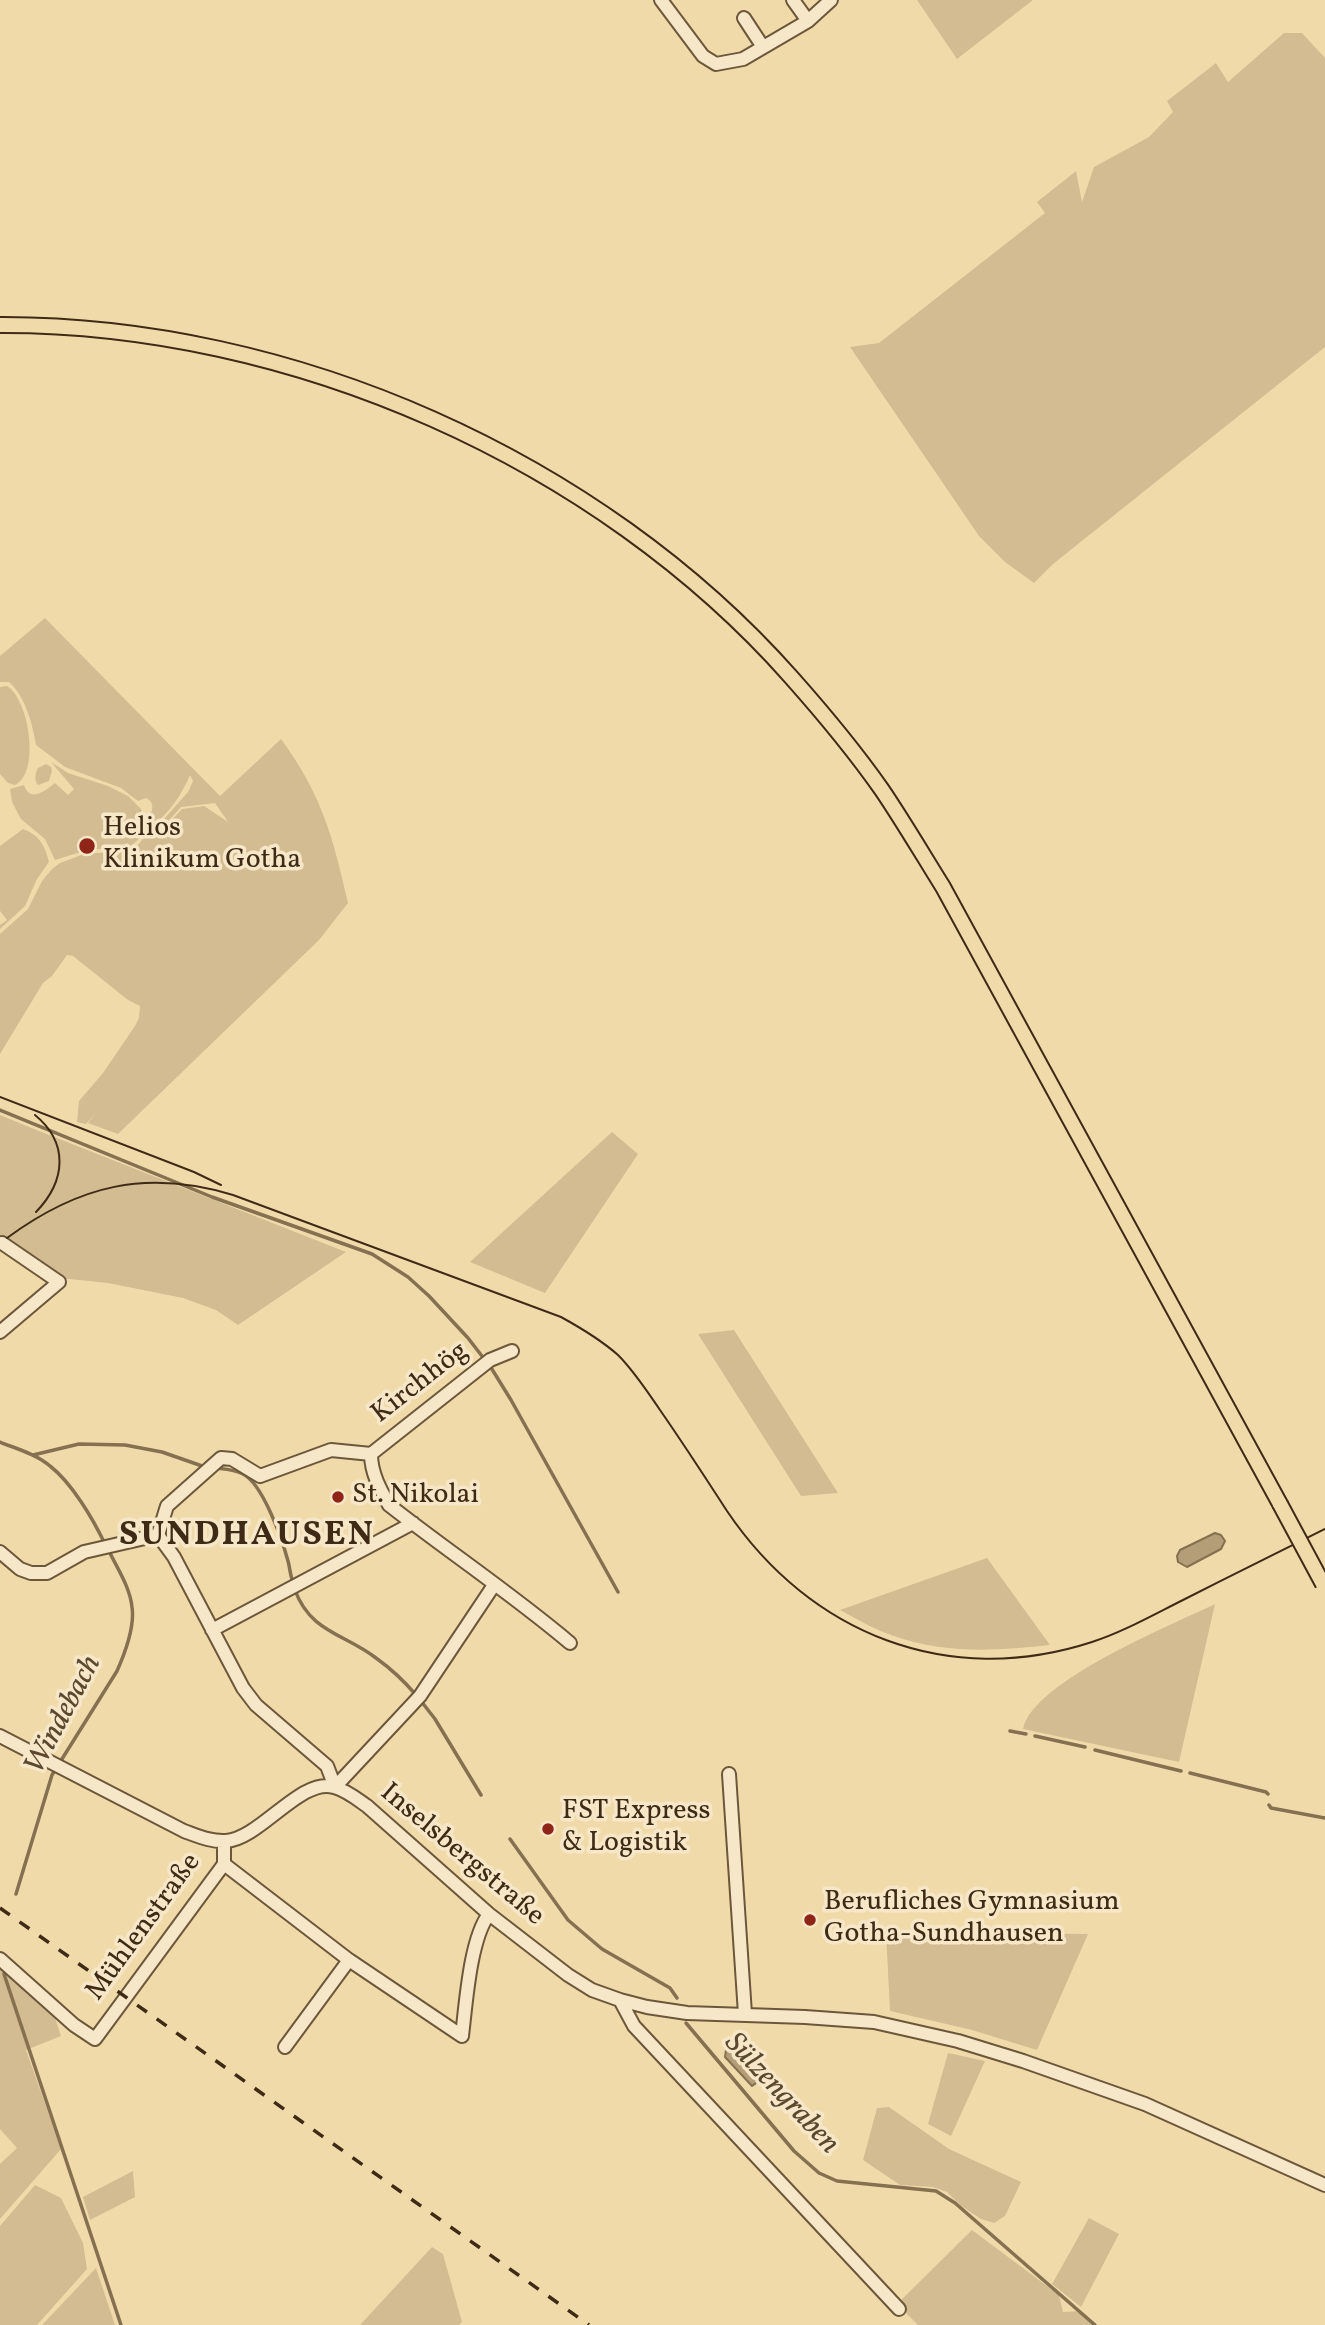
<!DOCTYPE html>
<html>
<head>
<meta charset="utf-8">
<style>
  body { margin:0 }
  canvas { display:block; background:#f1daaa }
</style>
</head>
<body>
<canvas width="1325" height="2325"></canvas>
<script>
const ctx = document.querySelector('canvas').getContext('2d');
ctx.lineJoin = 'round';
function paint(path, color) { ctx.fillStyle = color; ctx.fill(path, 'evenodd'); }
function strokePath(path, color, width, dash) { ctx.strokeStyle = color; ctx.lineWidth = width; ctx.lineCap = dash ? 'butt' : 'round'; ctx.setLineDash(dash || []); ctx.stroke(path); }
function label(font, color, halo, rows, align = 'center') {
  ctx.font = font + ' Vollkorn,serif'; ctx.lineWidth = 7; ctx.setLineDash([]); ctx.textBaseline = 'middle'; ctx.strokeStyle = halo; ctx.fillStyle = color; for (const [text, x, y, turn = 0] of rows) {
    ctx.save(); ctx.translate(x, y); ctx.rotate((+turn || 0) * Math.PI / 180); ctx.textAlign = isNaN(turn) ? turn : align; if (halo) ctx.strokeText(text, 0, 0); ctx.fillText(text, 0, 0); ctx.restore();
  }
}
paint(new Path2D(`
  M917 0H1033L957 59Z
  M1284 33H1302L1325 58V347L1053 564 1034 583 1005 562 979 536 850 347 879 343 1045 213 1037 202 1076 171 1082 202 1094 167 1149 137 1173 112 1167 101 1216 63 1228 82Z
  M45 618 220 796 281 739C322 795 333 837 348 903L319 940 118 1134 88 1123 96 1113 86 1124 77 1122 79 1101 103 1073 135 1026 139 1018 140 1006 128 1000 73 956 67 955 52 976 43 983 0 1054V934L28 909 42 881 52 869 60 863 84 854 124 851 137 846 147 834 155 829 188 792 193 781 190 775C182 794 169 814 151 827L148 815 152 811C153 805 152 801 146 798L138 801 121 788 65 767 36 745C33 725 25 696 9 682H0V656ZM215 803 228 822 204 806 182 809 165 827 167 840 163 827 181 807Z
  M7 686C29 699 41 773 15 785L8 783 0 774V687Z
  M51 762 68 773 108 786 128 796 141 809 145 822 143 835 131 846 87 850 55 860 45 839 21 819 12 802 10 789 24 785C30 803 45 791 55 783L68 795 74 789Z
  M46 764 51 767 52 771 49 781 38 785C34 781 35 773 38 768Z
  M23 829C39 835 45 845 49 862L37 879 25 906 0 929V925L7 920 0 911V846Z
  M0 1115 29 1127 346 1252 238 1325 216 1310 183 1298 108 1283 59 1278 0 1239Z
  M612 1132 638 1154 545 1293 470 1262Z
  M734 1330 838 1493 801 1496 698 1334Z
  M987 1558 1050 1645C997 1651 945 1654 894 1636 875 1630 857 1619 840 1610Z
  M1215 1604 1179 1762 1023 1729C1033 1681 1170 1626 1215 1604Z
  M886 1932 1088 1934 1037 2050 972 2030 890 2011Z
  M0 1969 55 2018 61 2036 26 2050 61 2149 0 2219V2164L17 2148 0 2129Z
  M948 2053 985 2061 951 2136 928 2124Z
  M889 2107 949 2149 1021 2182 1005 2216 994 2223 981 2219 960 2205 947 2192 933 2187 900 2185 863 2160 877 2108Z
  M133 2171 135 2197 90 2220 83 2197Z
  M35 2185 61 2198 83 2243 87 2269 37 2325H0V2226Z
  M1089 2218 1119 2234 1081 2307 1052 2284Z
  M972 2230 1059 2295 1063 2312 1081 2311 1095 2325H918L897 2304Z
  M432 2247 443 2254 462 2322 459 2325H360Z
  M96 2268 115 2325H42Z`), '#d3bc91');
const water = new Path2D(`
  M1215 1533 1221 1535 1225 1541 1221 1549 1187 1567 1178 1562 1177 1556 1180 1550Z
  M738 2044H749C761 2057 770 2074 752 2086L725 2057 726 2050Z`);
paint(water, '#b49e77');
strokePath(water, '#857050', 2);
strokePath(new Path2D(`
  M0 1110 212 1197 372 1254 408 1277 429 1296 468 1338 485 1360
  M490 1366 511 1400 618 1592
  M0 1442C17 1449 36 1454 50 1466 72 1483 93 1519 105 1544
  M33 1455 79 1444 125 1445 162 1452 205 1467
  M216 1468C226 1469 234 1469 243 1474 263 1484 282 1539 288 1561 290 1568 290 1575 293 1582
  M295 1590C310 1632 345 1634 376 1658 390 1668 405 1682 416 1695
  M421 1701 435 1719 481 1795
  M1010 1731 1026 1734
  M1035 1736 1085 1747
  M1095 1750 1181 1771
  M1190 1773 1266 1792 1268 1794
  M1269 1805 1271 1808 1325 1818
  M510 1839 568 1920 602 1949 670 1988 677 1998
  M16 1894 52 1775 117 1671C125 1653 135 1627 132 1607 130 1587 117 1568 109 1551
  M4 1974 121 2325
  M686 2023 794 2151 819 2173 837 2181 936 2191 955 2203 1095 2325`), '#857050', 3.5);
const minor = new Path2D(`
  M661 0 703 56 716 64 743 59 808 21 831 0
  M793 0 808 21
  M744 18 763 47
  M0 1332 59 1282 2 1243
  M371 1454C371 1473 380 1489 389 1505 449 1552 512 1594 570 1643
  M158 1535 167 1506 221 1458 232 1459 260 1476 331 1450 371 1454 490 1360 512 1351
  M158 1535 174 1557 243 1688 256 1705 327 1766 335 1787
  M0 1552 20 1569 31 1573H47L84 1552 158 1535
  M212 1630 413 1523
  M0 1736 184 1831C198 1836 211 1842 226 1841 260 1839 301 1777 334 1787 346 1790 357 1799 367 1806L489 1914 568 1975 592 1990 620 2000 647 2007 687 2013 805 2017 874 2022 958 2041 1023 2061 1145 2104 1325 2185
  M729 1774 745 2014
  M335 1787 420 1696 494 1585
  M224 1864 349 1960 462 2036C466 2003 470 1939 489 1914
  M0 1959 74 2025 95 2039 224 1864V1842
  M620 2000 634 2026 899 2309
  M285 2047 349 1960`);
const major = new Path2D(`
  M0 325C291 324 598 459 791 677 823 713 854 750 882 790 903 821 923 855 943 887L1280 1504`);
strokePath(minor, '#6c573a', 16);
strokePath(major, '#3f2b15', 18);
strokePath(minor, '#f6e7c8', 12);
strokePath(major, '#f1daaa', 14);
strokePath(new Path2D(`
  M0 1097 194 1172 221 1185
  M35 1115C69 1143 66 1181 36 1212
  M7 1238C79 1185 146 1169 233 1195L561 1317C581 1328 601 1340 618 1355 634 1371 647 1391 660 1410 683 1443 705 1477 727 1511 810 1634 948 1689 1092 1642 1123 1632 1153 1615 1183 1600 1230 1576 1277 1553 1325 1529`), '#3f2b15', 2);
strokePath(new Path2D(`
  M0 1908 589 2325`), '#3f2b15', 3.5, [12, 12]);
const majorBridge = new Path2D(`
  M1280 1504 1323 1584`);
strokePath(majorBridge, '#3f2b15', 18, []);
strokePath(majorBridge, '#f1daaa', 14);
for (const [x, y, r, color] of [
  [87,846,9,"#8f2418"],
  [338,1497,7,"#8f2418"],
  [548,1829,7,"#8f2418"],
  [810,1920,7,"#8f2418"]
]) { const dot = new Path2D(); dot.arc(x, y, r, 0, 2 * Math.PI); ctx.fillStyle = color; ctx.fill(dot); strokePath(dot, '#f6e7c8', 2.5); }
label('28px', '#3f2b15', '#f6e7c8', [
  ["Helios",103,830],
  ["Klinikum Gotha",103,862],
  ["St. Nikolai",352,1497],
  ["FST Express",562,1813],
  ["& Logistik",562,1845],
  ["Berufliches Gymnasium",824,1904],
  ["Gotha-Sundhausen",824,1936]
], 'left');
label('28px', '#3f2b15', '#f6e7c8', [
  ["Kirchhög",421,1384,-38],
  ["Inselsbergstraße",461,1856,40],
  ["Mühlenstraße",145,1928,-54]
]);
label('italic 30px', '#5c482e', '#f6e7c8', [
  ["Windebach",65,1716,-62],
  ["Sülzengraben",780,2095,47]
]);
ctx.letterSpacing = '2px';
label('bold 35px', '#3f2b15', '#f6e7c8', [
  ["SUNDHAUSEN",247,1538]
]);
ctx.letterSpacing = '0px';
</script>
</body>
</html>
